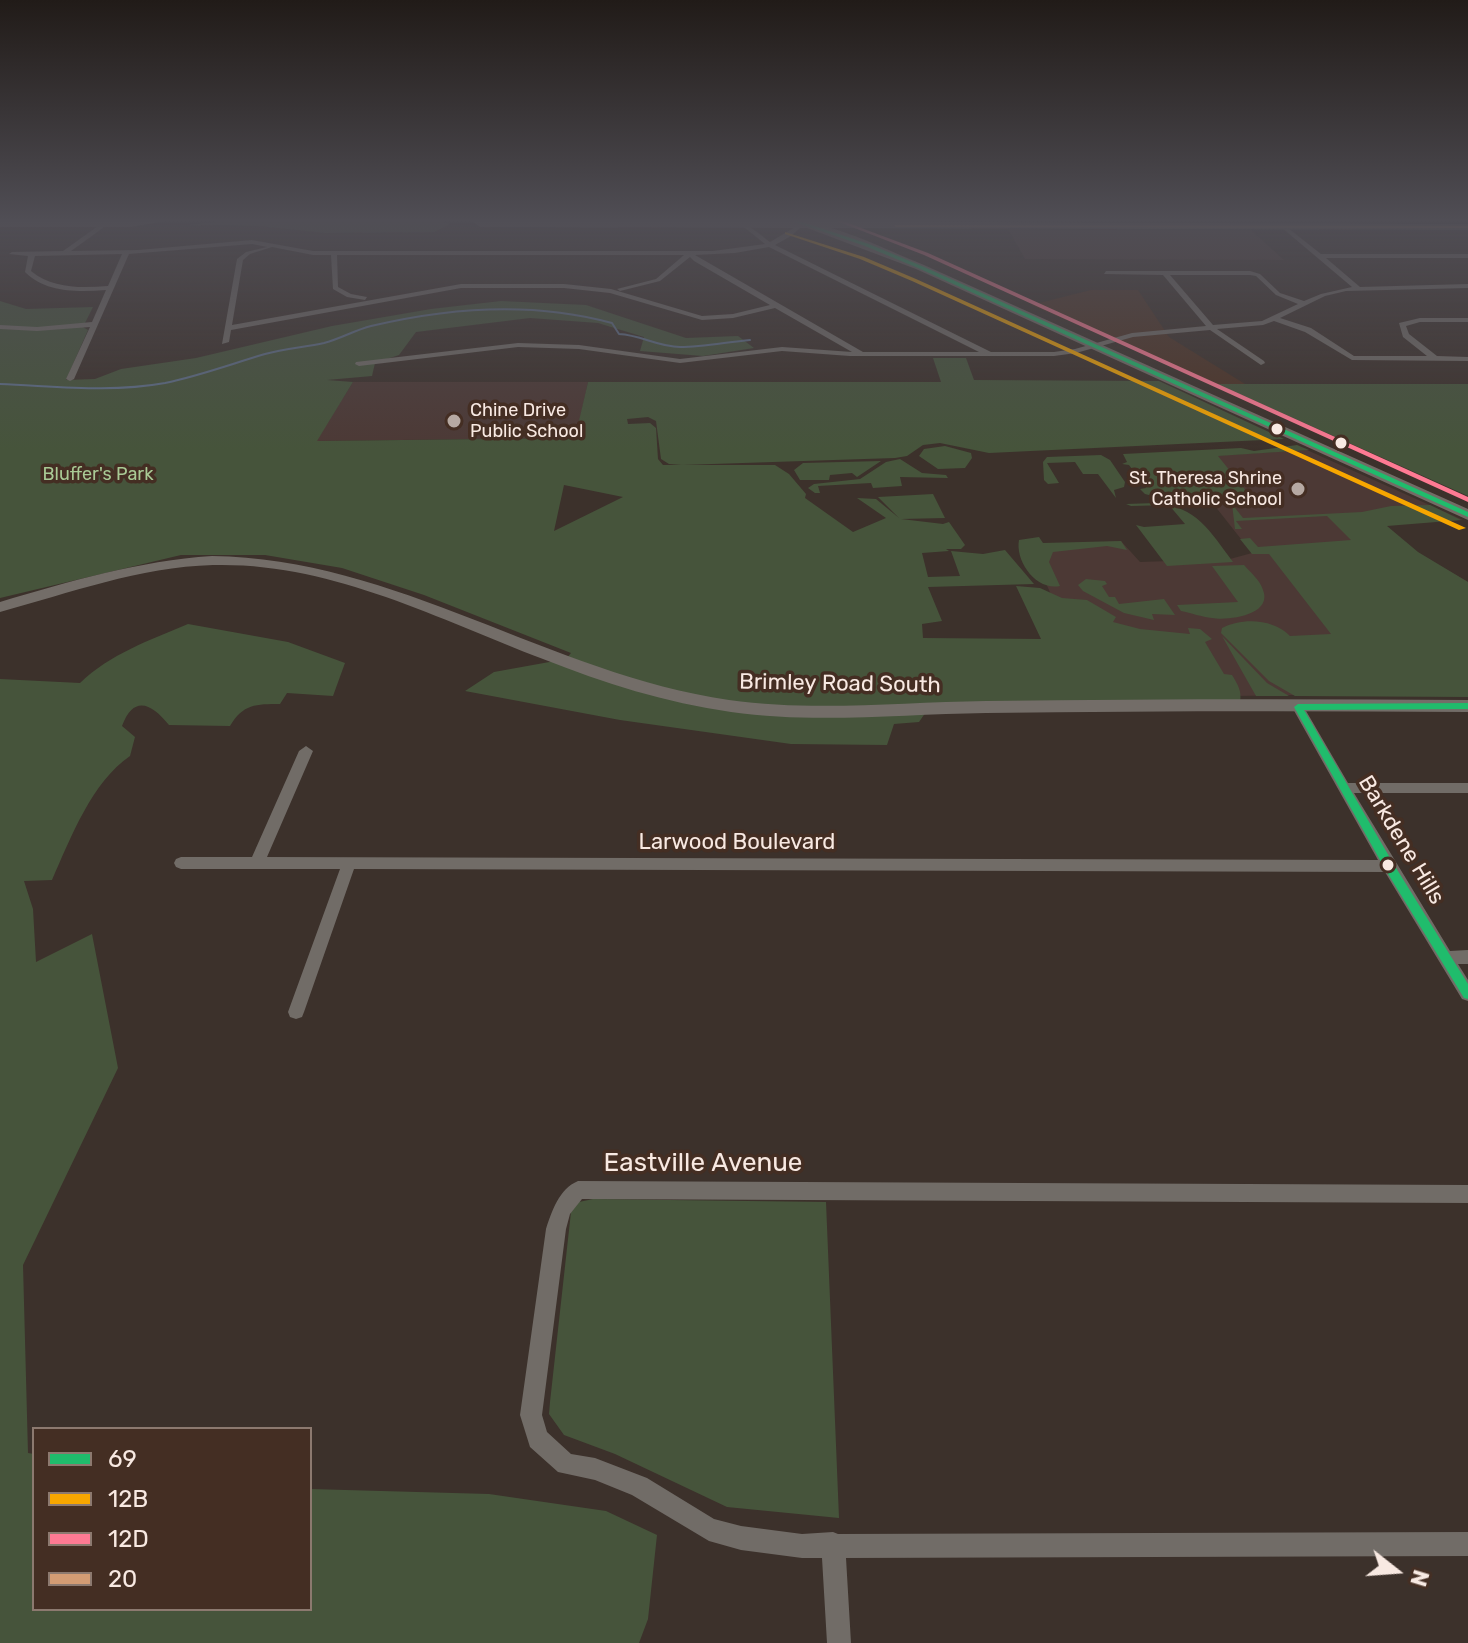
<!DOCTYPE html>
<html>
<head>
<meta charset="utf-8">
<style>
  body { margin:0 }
  #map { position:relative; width:1468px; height:1643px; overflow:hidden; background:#3c312b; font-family:Rubik,sans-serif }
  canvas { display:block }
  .legend { position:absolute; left:32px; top:1427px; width:280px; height:184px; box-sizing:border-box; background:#442e23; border:2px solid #8c796f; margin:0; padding:10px 14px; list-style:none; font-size:24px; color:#f8e9e2 }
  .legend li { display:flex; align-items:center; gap:16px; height:40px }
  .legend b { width:40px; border:2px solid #8c796f }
  .north { position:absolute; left:1356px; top:1531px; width:80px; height:80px; -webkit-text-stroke:6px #442e23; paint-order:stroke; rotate:107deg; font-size:22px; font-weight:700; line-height:32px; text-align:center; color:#f8e9e2 }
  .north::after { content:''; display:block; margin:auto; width:28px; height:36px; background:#f8e9e2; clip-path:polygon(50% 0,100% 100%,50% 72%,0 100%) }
</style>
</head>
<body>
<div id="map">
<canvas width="1468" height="1643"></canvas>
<ul class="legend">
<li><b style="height:10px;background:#20bc6c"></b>69</li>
<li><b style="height:10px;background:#f7a600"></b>12B</li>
<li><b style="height:10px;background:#fe7a93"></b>12D</li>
<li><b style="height:10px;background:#d39c74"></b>20</li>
</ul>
<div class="north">N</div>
</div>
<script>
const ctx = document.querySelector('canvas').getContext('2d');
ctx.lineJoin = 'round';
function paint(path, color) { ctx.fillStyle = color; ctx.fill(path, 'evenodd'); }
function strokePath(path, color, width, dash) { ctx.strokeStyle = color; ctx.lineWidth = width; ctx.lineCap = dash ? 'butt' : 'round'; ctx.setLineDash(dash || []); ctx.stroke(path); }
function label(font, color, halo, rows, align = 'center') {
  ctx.font = font + ' Rubik,sans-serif'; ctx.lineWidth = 7; ctx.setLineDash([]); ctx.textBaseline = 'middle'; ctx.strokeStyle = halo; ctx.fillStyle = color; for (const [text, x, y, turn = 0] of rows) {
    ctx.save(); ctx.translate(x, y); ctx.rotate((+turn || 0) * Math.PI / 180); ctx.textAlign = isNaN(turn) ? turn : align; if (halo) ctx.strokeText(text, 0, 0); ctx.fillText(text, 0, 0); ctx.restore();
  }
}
paint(new Path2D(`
  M1091 290H1138L1169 337 1245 384H1217L1031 305Z`), '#4d3325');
paint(new Path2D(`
  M1008 229 1251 230 1284 260 1025 259Z
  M353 382H588L576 438 316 441Z
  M1307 450 1463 520 1371 526 1468 582V692L1237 696 1070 639 1030 546 1121 541 1140 562 1230 559 1252 553 1177 458Z`), '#4c3935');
paint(new Path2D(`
  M232 220H436L450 224 435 232 325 233 258 226 187 225Z
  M0 301 26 309 93 307 83 327 88 330 66 380 95 379 121 369 196 358 332 326 431 309 501 301 586 305 686 338 738 336 754 348 703 356 640 351 644 337 598 323 530 318 416 332 399 355 375 363 372 376 327 380 353 382 317 441 575 438 588 382H941L933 358H966L974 380 1159 381 1284 439 989 453 940 443 923 445 907 456 895 458 682 465 669 464 661 459 656 421 648 417 627 419 628 424 650 423 656 428 658 459 663 465H775L789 474 806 494 805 498 853 532 886 518 857 498 876 499 899 518 878 497 933 494 945 518 901 519 943 524 949 522 965 545 961 549H946L949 551 922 553 928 577 960 576 951 551 983 554 1005 550 1034 584 928 587 942 621 922 624 923 638 1041 639 1016 586 1040 588 1062 598 1087 600 1116 617 1113 622 1140 629 1190 634 1188 628 1200 629 1212 639 1205 642 1224 674 1232 675C1238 685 1242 691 1240 702L928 709 919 722 894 724 887 745 791 744 620 720 465 691 494 672 566 659 571 653 424 595 342 568 265 555H181L0 598ZM564 485 623 497 554 531Z
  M1217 384H1468V496Z
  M1297 445 1309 450 1218 456 1251 497 1228 498 1231 503C1206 506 1169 501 1145 494L1140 489 1146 488 1129 465 1122 464 1127 462 1123 454 1241 448 1254 451Z
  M945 446 971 453 972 458 965 468 938 469 919 456 924 449Z
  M1101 455 1110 460 1125 482 1124 487 1114 490 1116 498 1098 474H1083L1075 462 1047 463 1059 483 1048 484 1044 480 1043 462 1047 457Z
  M900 459 922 473 946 475 948 478 900 477 902 486 873 488 871 483 818 486 820 493H815L808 488 814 484 860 479 886 462Z
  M881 461 857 477 852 473 830 475 829 480H800L794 470 803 463Z
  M1156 503C1197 507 1209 530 1233 562L1167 566 1136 525 1144 527 1185 524 1169 505 1131 506 1126 504Z
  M1232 504 1243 518 1362 512 1391 506 1430 505 1461 520 1387 526 1418 552 1468 582V697L1295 696 1269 681 1221 633 1222 628C1243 617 1274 619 1290 636L1331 634 1269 554H1252L1240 539 1250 538 1258 547 1351 540 1327 516 1236 521 1242 529H1235Z
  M1039 537 1043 543 1121 541 1127 550 1107 546 1053 552 1049 562 1060 586C1036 591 1015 561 1019 540Z
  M1244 565C1250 572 1260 580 1263 590 1273 615 1228 621 1212 618 1202 617 1191 613 1181 611L1177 605 1238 602 1212 566Z
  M1086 579 1105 581 1107 584 1102 586 1109 597H1115L1119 604 1164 599 1175 615 1152 614 1154 620 1124 613 1083 591 1078 585Z
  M188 624 288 642 345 663 333 696 287 693 280 704C256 704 243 704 230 726L169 725C152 704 134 694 122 726L135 737 130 756C92 782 71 837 52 880L24 881 33 909 36 962 92 934 118 1068 23 1265 28 1453 34 1454V1609H310V1489L489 1494 606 1511 657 1535 648 1619 639 1643H0V679L80 683C110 654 150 640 188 624Z
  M1222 636 1267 683 1289 696H1256Z
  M593 1199 826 1202 839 1518 727 1507 615 1454 564 1435 549 1414 550 1402 571 1212 579 1202Z`), '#46543b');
strokePath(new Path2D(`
  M0 384C55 386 110 393 165 383 199 376 231 364 265 354 284 349 305 347 324 343 340 339 355 330 371 326 451 307 532 301 612 323L619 334C641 335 658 347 680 347 703 347 727 342 750 340`), '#5e6e87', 2);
paint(new Path2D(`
  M98 220H104L103 228 71 251 138 250 252 240 313 251H713L765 244 745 228 726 220C744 220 756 231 770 242L797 226 800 228 791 236 775 245 991 352H1054L1075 349 1132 333 1206 326 1163 275 1104 274 1106 271H1250L1260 274 1280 293 1304 301 1321 294 1352 287 1281 227 1283 224 1321 254H1468V258H1326L1360 287 1468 284V288L1346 291 1325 296 1280 318 1311 328 1354 356H1427L1403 337 1399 323 1420 318H1468V322H1420L1406 326 1409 334 1437 356 1468 357V361L1352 360 1305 332 1274 321 1263 325 1217 329 1264 361 1265 363 1261 365 1210 330 1133 337 1076 353 1054 356H850L782 351 680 363 579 349 518 347 359 366 355 364 356 362 518 343 579 345 680 359 782 347 852 352 775 308 733 318 702 320 610 293 564 288H461L231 330 229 342 222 344 237 259 246 252 267 247 252 244 129 254 74 379 70 381 66 379 90 327 37 331 0 329V325L37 327 92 322 106 290C78 292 46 293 25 272L28 256 9 254 12 252 63 251 98 226ZM272 247 313 255H331L333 289 347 297 365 300 367 297 351 294 338 287 337 255H684L656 279 617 289 620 291 660 281 690 257 694 261 770 305 733 314 702 316 611 289 564 284H461L232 325 243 260 250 254ZM769 247 979 352H863L695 255 735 253ZM122 254 108 286C81 288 53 289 31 271L35 256ZM1170 275H1250L1256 276 1276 295 1298 304 1262 321 1213 325Z
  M1298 703 1302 704 1348 783H1468V793H1354L1450 951 1468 950V964H1458L1468 980V1001L1462 999 1385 872 354 869 304 1012 302 1017 296 1019 290 1017 288 1012 340 869H181L176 867 174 863 176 859 181 857H252L299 751 306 746 313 751 267 857 1378 860 1292 707Z
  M578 1181 1468 1185V1203L582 1199 570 1214 566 1229 542 1415 547 1432 571 1454 595 1458 647 1478 714 1519 741 1526 802 1534 833 1532 838 1534 1468 1532V1556L846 1558 851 1643H827L822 1558H802L741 1550 709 1541 632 1495 595 1480 558 1472 530 1447 520 1415 546 1229C552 1211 559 1189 578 1181Z`), '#716c67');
paint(new Path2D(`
  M172 220 131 227H0V221Z
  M471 220 1468 224V230L480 227Z
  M212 556C396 558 550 674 729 700 814 712 901 702 986 701 1147 699 1307 699 1468 700V712C1307 711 1147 711 986 713 902 714 815 724 731 712 666 703 604 683 543 659 436 618 330 562 213 565 139 567 70 593 0 612V602C70 581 139 561 212 556Z`), '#736d68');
paint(new Path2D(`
  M786 220C829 220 884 249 924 265L1468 509V520L916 269Z`), '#736c66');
paint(new Path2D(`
  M789 220H796L869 244 922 266 1468 512V517L918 268 865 246Z
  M1468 703V709L1304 710 1393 863 1468 984V999L1464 998 1385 869 1294 707 1298 704Z`), '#20bc6c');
paint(new Path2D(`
  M785 232 864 257 916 279 1466 528 1459 530 912 281 860 259 785 234Z`), '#f7a600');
paint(new Path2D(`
  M834 220H840L928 253 1468 497V502L924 255Z`), '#fe7a93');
paint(new Path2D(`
  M894 225 1468 226V228L896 227Z`), '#d39c74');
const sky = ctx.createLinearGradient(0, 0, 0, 450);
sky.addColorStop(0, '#211b18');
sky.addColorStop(0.49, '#504e55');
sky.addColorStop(1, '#504e5500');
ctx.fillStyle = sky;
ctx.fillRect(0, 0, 1468, 450);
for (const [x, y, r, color] of [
  [454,421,8,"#b6a9a2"],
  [1277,429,7,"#f8e9e2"],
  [1341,443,7,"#f8e9e2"],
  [1298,489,8,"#b6a9a2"],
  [1388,865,7,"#f8e9e2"]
]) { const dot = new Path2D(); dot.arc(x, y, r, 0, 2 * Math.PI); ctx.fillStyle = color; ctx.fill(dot); strokePath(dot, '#442e23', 3); }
label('18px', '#f8e9e2', '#442e23', [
  ["Chine Drive",470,411],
  ["Public School",470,432],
  ["St. Theresa Shrine",1282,479,"right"],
  ["Catholic School",1282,500,"right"]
], 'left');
label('18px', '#a9ca95', '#442e23', [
  ["Bluffer's Park",98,475]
]);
label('22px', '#f8e9e2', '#442e23', [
  ["Brimley Road South",840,684,1],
  ["Barkdene Hills",1401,840,59],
  ["Larwood Boulevard",737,843]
]);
label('26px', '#f8e9e2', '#442e23', [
  ["Eastville Avenue",703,1163]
]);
</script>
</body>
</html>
